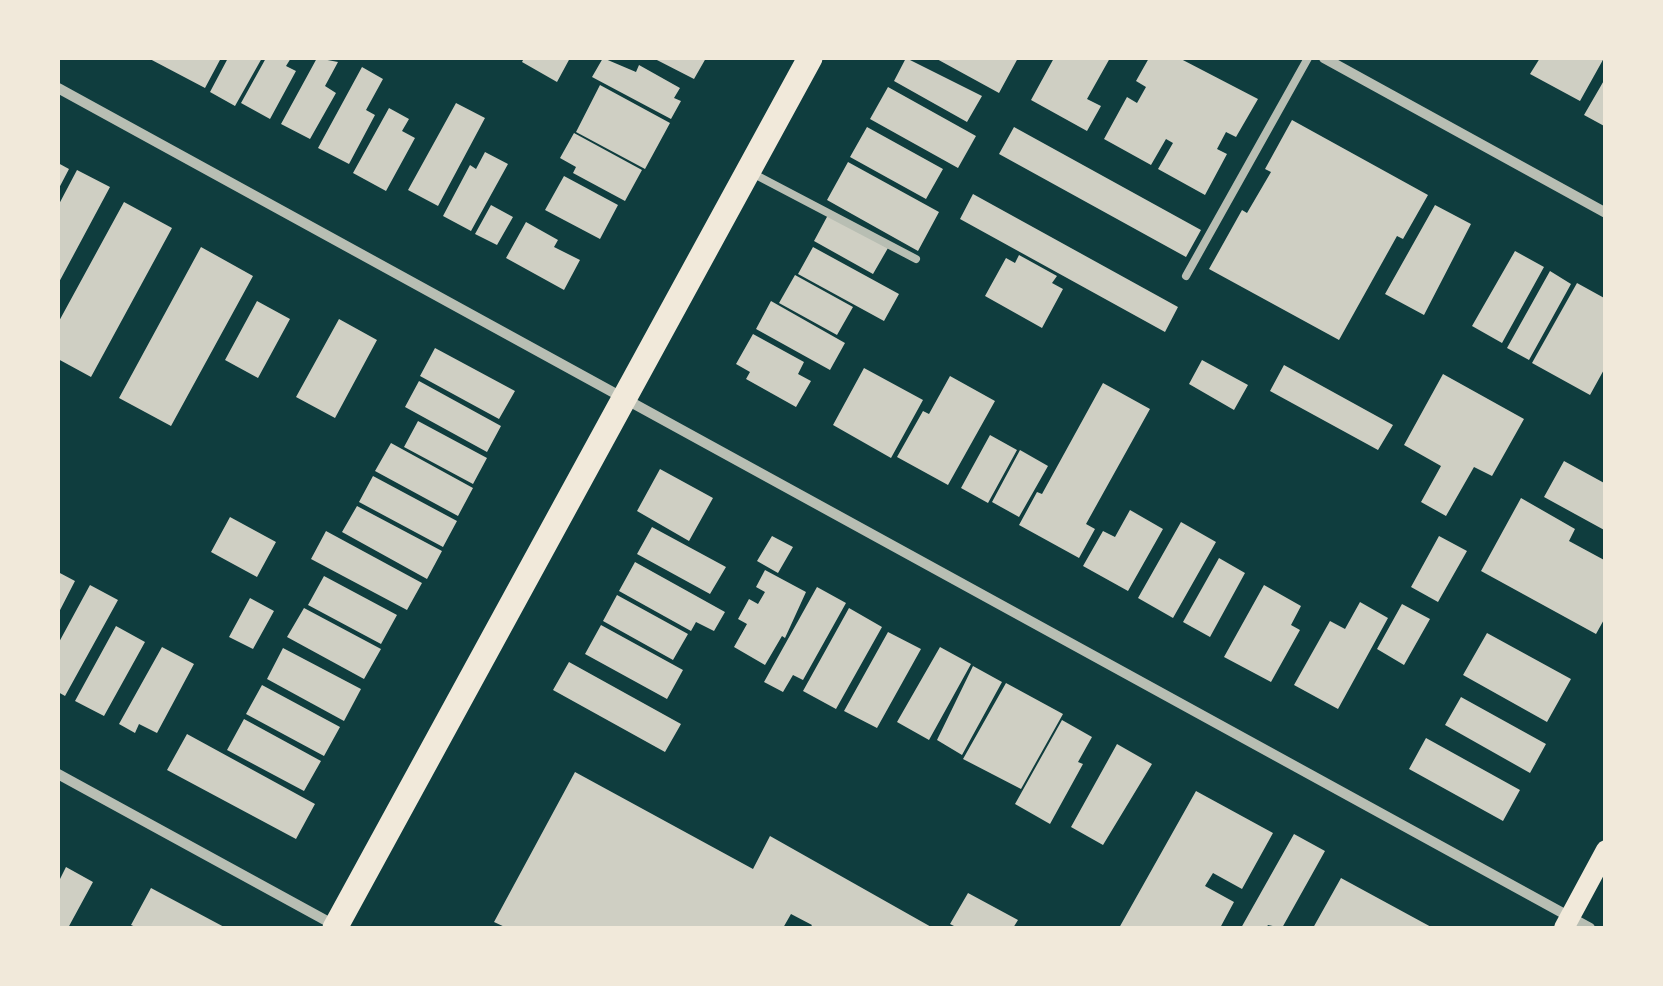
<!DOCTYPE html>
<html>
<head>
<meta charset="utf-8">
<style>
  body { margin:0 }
  #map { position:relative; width:1663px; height:986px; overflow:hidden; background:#0f3d3e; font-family:"PT Sans Narrow",sans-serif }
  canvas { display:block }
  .frame { position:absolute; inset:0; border:60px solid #f1e9da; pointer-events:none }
</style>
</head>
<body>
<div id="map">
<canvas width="1663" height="986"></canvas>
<div class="frame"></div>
</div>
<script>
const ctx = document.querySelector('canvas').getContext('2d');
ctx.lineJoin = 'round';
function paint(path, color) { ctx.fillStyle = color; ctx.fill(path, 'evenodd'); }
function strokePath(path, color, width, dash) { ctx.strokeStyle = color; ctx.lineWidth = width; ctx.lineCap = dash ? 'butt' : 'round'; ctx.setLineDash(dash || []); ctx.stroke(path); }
paint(new Path2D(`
  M148 58H221L205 88Z
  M228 58H262L235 106 210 92Z
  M266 58H291L286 66 296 71 270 119 241 103Z
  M317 58 338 62 325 86 336 93 310 139 281 124Z
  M524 58H570L557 82 522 62Z
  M603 58 636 72 639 65 680 88 674 98 681 101 671 119 592 77Z
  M653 58H706L694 79Z
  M906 58 982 96 967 122 894 81Z
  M935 58H1018L999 93Z
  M1054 58H1110L1087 99 1101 106 1087 131 1031 100Z
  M1149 58H1179L1258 99 1236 137 1226 132 1217 149 1227 154 1205 195 1158 169 1173 143 1166 139 1151 165 1104 139 1127 97 1137 103 1146 87 1136 81Z
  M1540 58H1604L1580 101 1530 74Z
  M362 67 383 79 366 110 375 115 349 164 318 148Z
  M1606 77V127L1584 115Z
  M600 85 670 123 645 169 576 132Z
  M888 87 976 136 958 168 870 119Z
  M456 103 485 118 438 206 408 190Z
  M389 108 409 119 402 131 415 138 386 191 353 173Z
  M1292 120 1428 195 1403 239 1397 236 1339 340 1209 269 1242 210 1247 213 1271 172 1265 169Z
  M867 127 943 169 926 199 850 157Z
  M1014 127 1201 230 1186 257 999 154Z
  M574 133 642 170 625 201 573 173 576 167 560 158Z
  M485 152 508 164 471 231 443 216 470 165 476 169Z
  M848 162 939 212 918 251 827 200Z
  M58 163 69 169 58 190Z
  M77 170 110 187 58 284V206Z
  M564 176 618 205 600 239 545 210Z
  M973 194 1178 307 1165 332 960 219Z
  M124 202 172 228 91 377 58 359V323Z
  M491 205 513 217 497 245 475 234Z
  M1435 205 1471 224 1424 315 1385 294Z
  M828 215 888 248 873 274 814 241Z
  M526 222 558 240 554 247 580 260 564 290 506 258Z
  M201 247 253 276 171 426 119 398Z
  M813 247 899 294 884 321 798 274Z
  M1515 251 1544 267 1502 343 1472 326Z
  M1019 255 1057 276 1052 283 1063 289 1042 328 985 296 1006 258 1015 263Z
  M1550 271 1571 284 1529 360 1507 348Z
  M795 275 853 307 837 335 779 303Z
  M1577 283 1606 299V366L1590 395 1532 363Z
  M257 301 290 319 258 378 225 360Z
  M771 301 845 343 830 370 756 329Z
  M339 319 377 340 335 418 296 397Z
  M753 334 804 362 798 374 811 381 796 407 746 379 750 372 736 364Z
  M435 348 515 391 499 419 420 376Z
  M1202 360 1248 385 1234 410 1189 384Z
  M1284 365 1393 425 1378 450 1270 391Z
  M864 368 923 400 891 458 833 425Z
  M1443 374 1524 419 1492 476 1474 467 1446 516 1421 502 1441 466 1404 445Z
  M950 376 995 401 948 485 897 457 923 411 929 414Z
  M419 381 501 426 487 452 405 407Z
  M1103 383 1150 409 1086 524 1095 529 1079 558 1019 525 1037 492 1042 494Z
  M418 421 487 458 473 484 404 447Z
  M990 435 1017 450 988 503 961 488Z
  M391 443 473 488 458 516 375 471Z
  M1020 450 1048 466 1019 517 992 502Z
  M1564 461 1606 484V531L1544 497Z
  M660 469 713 498 689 541 637 511Z
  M373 476 457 521 443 547 359 502Z
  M1521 498 1575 529 1569 541 1606 561V616L1596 634 1481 571Z
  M357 506 442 551 427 579 342 532Z
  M1130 510 1163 529 1128 591 1083 566 1103 531 1115 537Z
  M230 517 276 542 257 577 211 552Z
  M1181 522 1216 542 1173 618 1138 598Z
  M652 527 726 567 710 594 637 554Z
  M326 531 422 583 407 610 311 559Z
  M772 536 793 547 778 573 757 561Z
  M1439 536 1467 551 1438 602 1411 587Z
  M1219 558 1245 573 1210 637 1183 622Z
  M635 562 725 612 714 631 696 622 691 631 619 591Z
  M765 570 806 592 785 638 782 636 765 665 734 647 747 624 738 619 749 599 758 604 765 592 756 587Z
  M58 572 75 581 58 614Z
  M324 576 397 615 381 644 308 605Z
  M90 585 118 600 65 696 58 692V644Z
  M1264 585 1301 606 1291 625 1300 630 1271 682 1224 657Z
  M817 587 846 603 803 680 793 675 783 692 764 682Z
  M617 595 688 634 673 660 603 621Z
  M250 598 274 611 253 649 229 637Z
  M1360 602 1388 618 1338 709 1294 685 1330 621 1345 629Z
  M1402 604 1430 619 1404 665 1377 649Z
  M304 608 381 649 364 679 287 637Z
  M849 608 882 627 836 709 803 691Z
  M601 625 683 670 667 699 585 654Z
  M116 626 145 642 104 716 75 701Z
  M888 632 921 649 877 728 844 711Z
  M1487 633 1571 679 1547 722 1463 675Z
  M162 647 194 664 157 733 139 724 135 733 119 724Z
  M940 647 971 664 929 740 897 722Z
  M283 648 361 689 344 721 267 679Z
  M569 662 681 724 665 752 553 690Z
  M973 666 1002 682 962 755 937 740Z
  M1006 683 1063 714 1021 789 963 759Z
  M262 685 340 727 324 756 246 714Z
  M1461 697 1546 744 1530 773 1445 725Z
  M244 719 321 761 304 791 227 750Z
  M1062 720 1092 737 1078 762 1083 764 1050 824 1015 804Z
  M187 734 315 804 296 839 167 770Z
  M1426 738 1520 790 1503 821 1409 769Z
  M1117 744 1152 764 1103 845 1071 827Z
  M575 772 753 869 770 836 933 928H810L812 925 791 914 783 928H507L494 922Z
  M1196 791 1273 833 1242 889 1213 873 1205 886 1234 902 1220 928H1119Z
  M1294 834 1325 851 1282 928 1268 925 1266 928H1241Z
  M66 867 93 882 68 928H58V883Z
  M1341 878 1433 928H1313Z
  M151 888 226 928H138L131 925Z
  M968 893 1018 920 1013 928H958L950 924Z`), '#cfcfc3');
strokePath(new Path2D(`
  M752 173 916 259
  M1186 276 1308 58`), '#b8beb3', 8);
strokePath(new Path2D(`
  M1324 58 1606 213
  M58 88 1590 928
  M58 774 336 926`), '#b8beb3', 10);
strokePath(new Path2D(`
  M1564 928 1606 850`), '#f1e9da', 20);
strokePath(new Path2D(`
  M335 928 810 58`), '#f1e9da', 25);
</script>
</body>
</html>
